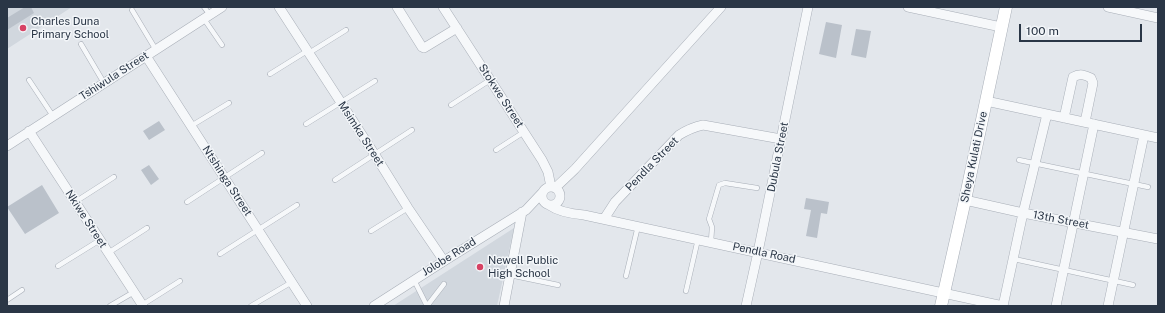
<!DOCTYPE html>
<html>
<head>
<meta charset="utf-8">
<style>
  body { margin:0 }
  #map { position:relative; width:1165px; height:313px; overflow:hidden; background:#e3e7ec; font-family:"Public Sans",sans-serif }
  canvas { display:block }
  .frame { position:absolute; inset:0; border:8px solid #2a3646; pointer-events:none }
  .scale { position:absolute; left:1019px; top:24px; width:123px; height:18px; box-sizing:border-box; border:2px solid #2a3646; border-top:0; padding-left:5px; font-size:12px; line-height:14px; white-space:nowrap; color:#2a3646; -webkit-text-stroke:3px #f3f6f9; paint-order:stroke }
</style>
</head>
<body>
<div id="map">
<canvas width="1165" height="313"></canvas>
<div class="frame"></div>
<div class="scale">100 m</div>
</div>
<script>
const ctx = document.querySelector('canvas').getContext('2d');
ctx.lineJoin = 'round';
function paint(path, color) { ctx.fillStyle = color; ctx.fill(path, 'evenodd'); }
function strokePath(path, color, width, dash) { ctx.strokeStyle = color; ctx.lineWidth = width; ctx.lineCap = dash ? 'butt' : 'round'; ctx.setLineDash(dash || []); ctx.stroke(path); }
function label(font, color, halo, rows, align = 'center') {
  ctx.font = font + ' "Public Sans",sans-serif'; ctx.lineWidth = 3; ctx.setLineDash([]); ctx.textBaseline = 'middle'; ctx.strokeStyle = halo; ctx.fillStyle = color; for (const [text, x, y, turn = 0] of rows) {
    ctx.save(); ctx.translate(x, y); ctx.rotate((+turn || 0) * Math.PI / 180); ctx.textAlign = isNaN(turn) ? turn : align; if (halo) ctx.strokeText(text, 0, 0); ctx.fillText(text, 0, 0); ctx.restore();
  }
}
paint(new Path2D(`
  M7 7H72L7 49Z
  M514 228 497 306H393Z`), '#d1d7de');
paint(new Path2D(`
  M25 7H31L34 13 7 30V18Z
  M826 22 842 25 836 58 819 54Z
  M856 29 871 31 866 58 851 55Z
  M159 121 165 130 149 140 143 131Z
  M149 165 159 179 151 185 141 170Z
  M42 185 59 213 25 234 7 207Z
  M806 198 829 202 827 214 821 213 817 238 806 236 811 210 804 209Z`), '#bac1ca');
const lane = new Path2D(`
  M204 7 210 15
  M132 10 156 50
  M204 19 222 45
  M81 44 104 83
  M309 53 346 30
  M270 74 307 51
  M29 80 53 116
  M451 105 490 80
  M306 124 375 81
  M191 126 229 103
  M496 150 524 132
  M1019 160 1148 187
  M335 180 412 130
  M75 202 114 177
  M187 202 262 153
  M371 231 408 208
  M711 242 712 227 709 219 719 185 725 183 757 188
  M108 253 147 228
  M220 254 297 205
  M1014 259 1133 285
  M58 266 100 240
  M510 275 558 285
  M626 276 638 226
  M414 280 427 306
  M686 291 698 239
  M7 300 22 290
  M142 305 180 281
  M110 306 134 292
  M251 306 292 282
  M427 306 444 284`);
const street = new Path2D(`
  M279 7 375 155 408 208 444 261
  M397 7 422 47 424 48 457 28
  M443 7 542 160 548 172 551 187
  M908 7 1001 27
  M1108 7 1158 18
  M146 56 307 306
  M986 101 1158 138
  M1064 118 1073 77C1080 73 1085 75 1091 78L1093 83 1085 122
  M29 131 143 306
  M7 146 222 7
  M542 196a9 9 0 1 1 18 0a9 9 0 1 1-18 0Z
  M555 188 575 169 721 7
  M965 200 1023 213 1158 239
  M549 205C559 212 572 214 584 215L1003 306
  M604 219 615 202 679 135C687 130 694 127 703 125L781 139
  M374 306 444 261 526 210 542 193
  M504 306 522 212
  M746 306 758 252 808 7
  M1003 306 1023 213 1047 114
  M1056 306 1094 124
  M1108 306 1144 135`);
const secondary = new Path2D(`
  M941 306 965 200 1006 7`);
strokePath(lane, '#a8aeb7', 5.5);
strokePath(street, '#a8aeb7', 10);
strokePath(secondary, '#a8aeb7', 13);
strokePath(lane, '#f6f8fa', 4.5);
strokePath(street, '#f6f8fa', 9);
strokePath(secondary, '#fff', 12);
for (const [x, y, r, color] of [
  [23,28,4,"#d74264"],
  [480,267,4,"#d74264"]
]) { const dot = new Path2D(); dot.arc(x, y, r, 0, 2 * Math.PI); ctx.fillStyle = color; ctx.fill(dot); strokePath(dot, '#f3f6f9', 1.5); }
label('11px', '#2a3646', '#f3f6f9', [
  ["Charles Duna",31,22],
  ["Primary School",31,35],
  ["Newell Public",488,261],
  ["High School",488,274]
], 'left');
label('11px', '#2a3646', '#f3f6f9', [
  ["Tshiwula Street",114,76,-33],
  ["Stokwe Street",501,96,57],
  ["Msimka Street",361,134,57],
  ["Dubula Street",778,157,-79],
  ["Sheya Kulati Drive",974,157,-78],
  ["Pendla Street",652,164,-46],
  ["Ntshinga Street",227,181,57],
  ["Nkiwe Street",86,219,57],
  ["13th Street",1061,220,11],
  ["Pendla Road",764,253,12],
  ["Jolobe Road",449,257,-32]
]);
</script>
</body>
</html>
